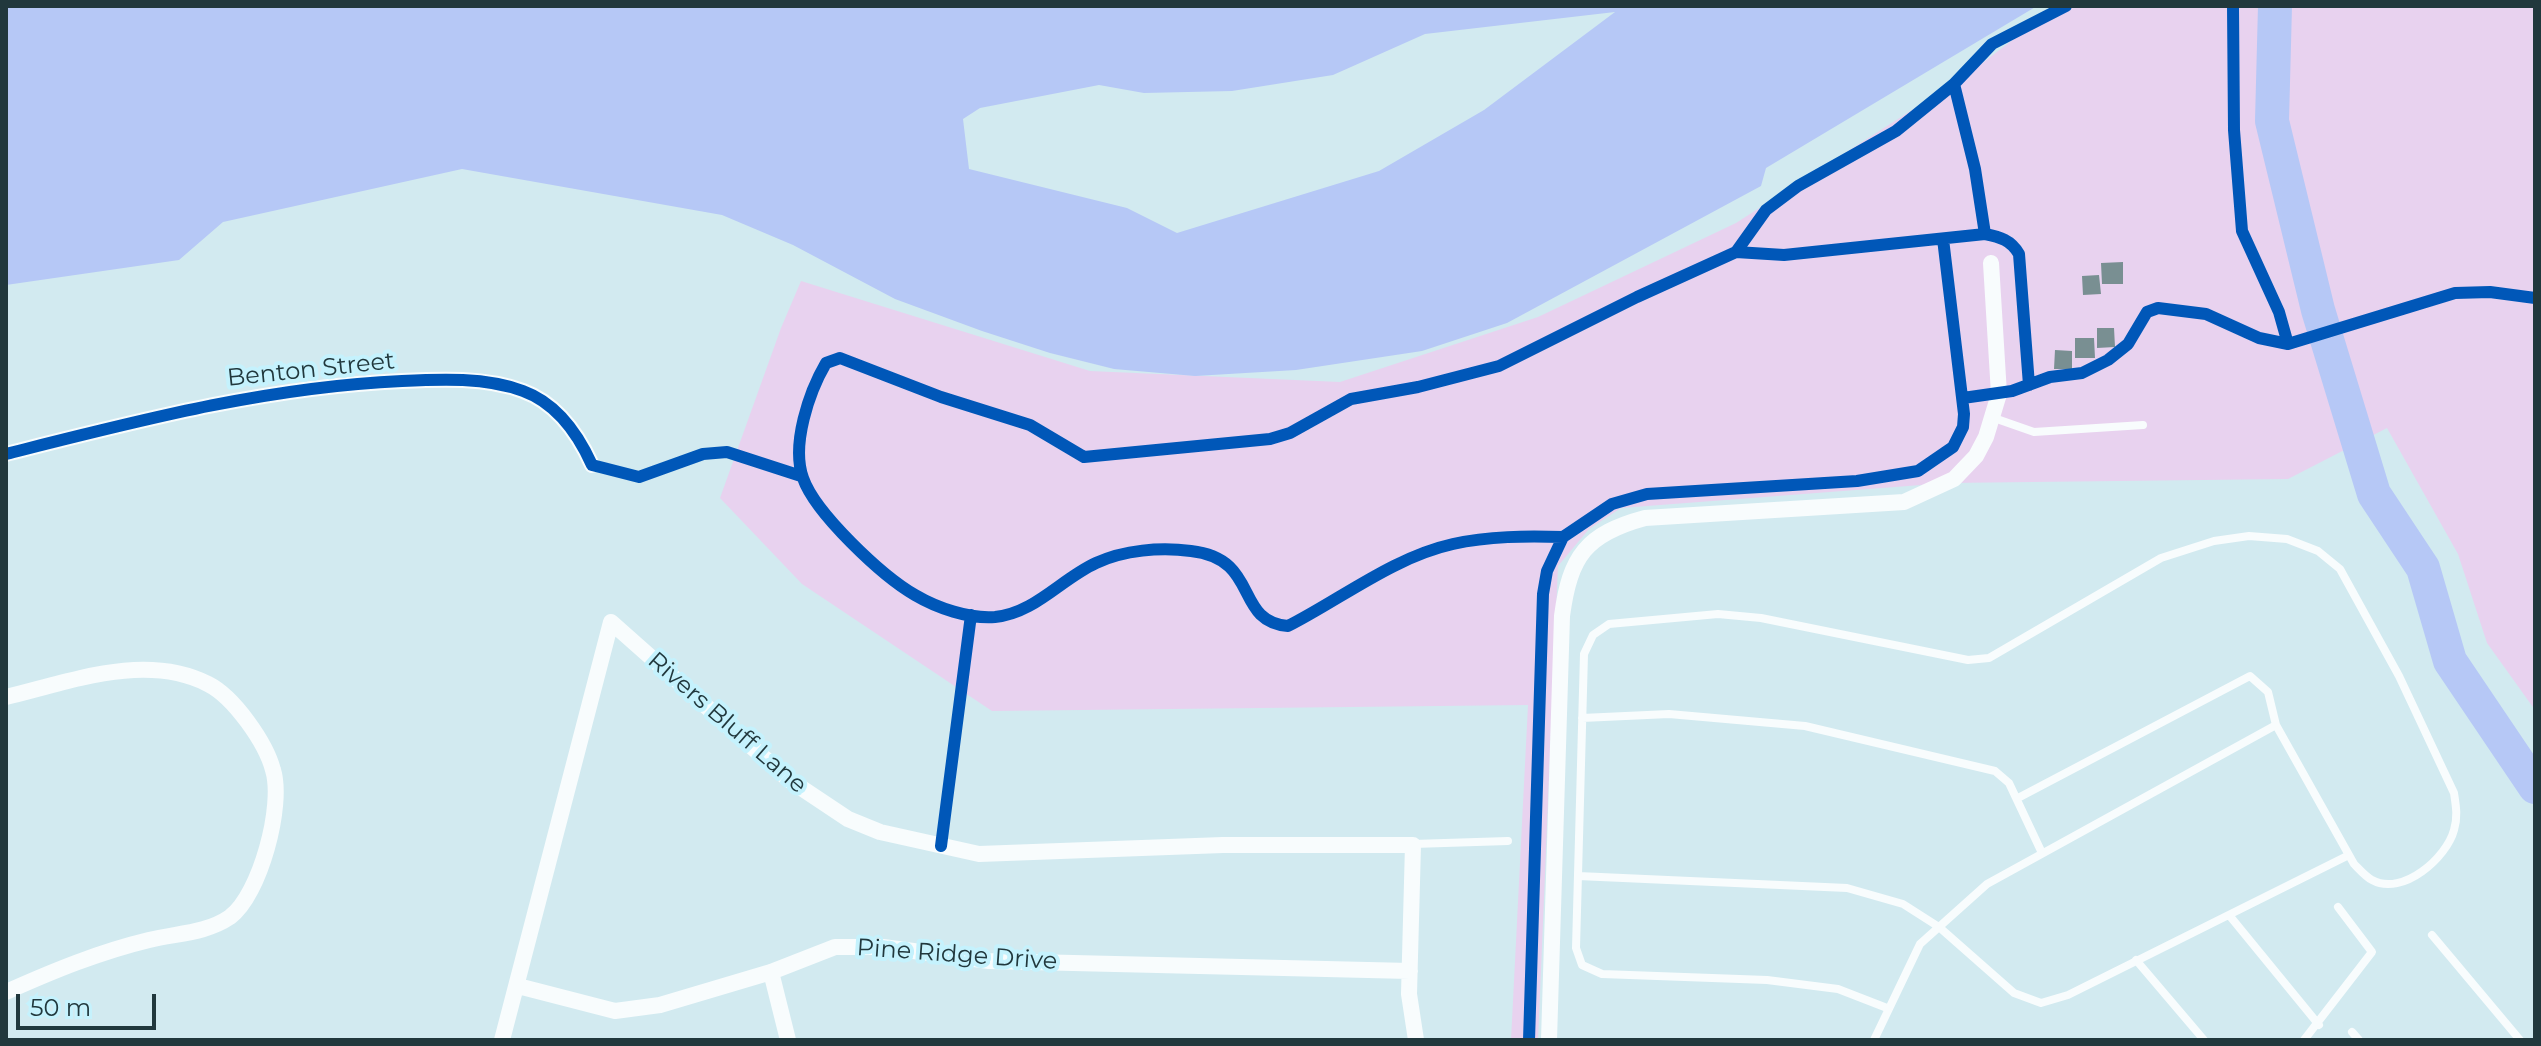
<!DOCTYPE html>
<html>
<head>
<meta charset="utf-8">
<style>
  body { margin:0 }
  #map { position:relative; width:2541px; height:1046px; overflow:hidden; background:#d2eaf0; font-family:Montserrat,sans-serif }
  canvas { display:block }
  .frame { position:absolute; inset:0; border:8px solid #21383d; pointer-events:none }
  .scale { position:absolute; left:16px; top:994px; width:140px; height:36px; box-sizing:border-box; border:4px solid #21383d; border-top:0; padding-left:10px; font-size:24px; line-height:28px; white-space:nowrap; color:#21383d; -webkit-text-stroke:6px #c5f2fd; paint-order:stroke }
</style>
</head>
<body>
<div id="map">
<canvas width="2541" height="1046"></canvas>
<div class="frame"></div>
<div class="scale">50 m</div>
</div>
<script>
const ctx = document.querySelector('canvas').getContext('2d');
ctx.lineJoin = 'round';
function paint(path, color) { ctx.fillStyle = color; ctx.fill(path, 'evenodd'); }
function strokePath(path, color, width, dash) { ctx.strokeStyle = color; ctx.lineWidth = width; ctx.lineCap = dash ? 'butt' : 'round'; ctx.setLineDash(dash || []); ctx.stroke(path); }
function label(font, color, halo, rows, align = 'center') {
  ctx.font = font + ' Montserrat,sans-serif'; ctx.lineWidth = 8; ctx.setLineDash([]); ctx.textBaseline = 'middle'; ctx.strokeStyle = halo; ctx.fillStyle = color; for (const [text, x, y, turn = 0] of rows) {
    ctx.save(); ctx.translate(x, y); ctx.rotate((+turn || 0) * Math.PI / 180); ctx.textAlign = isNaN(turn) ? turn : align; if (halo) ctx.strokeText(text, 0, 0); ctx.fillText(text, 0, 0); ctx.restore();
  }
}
paint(new Path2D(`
  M2057 6H2535V710L2487 643 2458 554 2387 428 2288 479 1947 483 1621 508 1589 529 1558 566 1538 1040H1511L1528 705 992 711 802 584 720 498 781 328 801 281 1090 371 1340 382 1538 317 1736 223 1968 74Z`), '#e8d2ef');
paint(new Path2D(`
  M6 6H2037L1766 168 1761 186 1507 323 1422 351 1296 370 1195 376 1114 369 1050 353 982 331 895 299 793 245 722 215 462 169 223 222 179 260 6 285ZM1615 12 1484 110 1379 171 1177 233 1127 208 969 169 963 119 980 108 1099 85 1144 93 1232 91 1333 75 1425 34Z`), '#b6c8f6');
strokePath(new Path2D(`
  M2275 6 2272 121 2318 310 2374 494 2423 568 2450 661 2535 787`), '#b6c8f6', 34);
paint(new Path2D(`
  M2123 262V284H2102L2101 263Z
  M2099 275 2101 294 2083 295 2082 276Z
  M2097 328H2114L2115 347 2097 348Z
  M2075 338H2094L2095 358H2075Z
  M2055 350 2072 351V369H2054Z`), '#798f92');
strokePath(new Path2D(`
  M1994 418 2034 432 2143 425
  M1582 718 1669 714 1805 726 1995 771 2009 783 2042 853
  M1413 844 1508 841
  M1578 876 1847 888 1903 904 1939 927 2014 993 2041 1003 2068 995 2349 855
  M2229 915 2319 1025
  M2432 935 2520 1040
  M2136 960 2204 1040
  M1887 1008 1838 989 1767 980 1602 974 1582 965 1576 948 1584 654 1593 635 1609 624 1718 614 1761 618 1968 660 1989 658 2161 558 2214 541 2249 536 2287 539 2318 551 2340 569 2399 676 2454 793C2456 806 2458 817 2454 830 2447 857 2403 897 2372 880 2366 877 2359 869 2354 864L2276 725 2268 692 2250 676 2018 798
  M2352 1032 2359 1040
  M1874 1040 1920 944 1987 884 2276 725
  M2304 1040 2372 952 2338 907`), '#f8fcfd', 8);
strokePath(new Path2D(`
  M6 454C137 421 266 387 402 381 440 379 486 377 523 391 556 403 578 434 592 465
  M6 697C69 682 145 652 208 684 234 697 266 743 273 770 284 805 260 895 230 917 205 934 176 933 149 940 99 952 53 971 6 992
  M771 972 788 1040
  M518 986 615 1011 660 1005 771 972 835 947H883L989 961 1410 971
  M502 1040 611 622 788 779 848 819 880 832 979 854 1223 845H1413L1409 994 1416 1040
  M1549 1040 1562 616C1570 556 1586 534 1645 518L1904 502 1954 479 1976 456 1986 437 1999 394 1991 263`), '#f8fcfd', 16);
strokePath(new Path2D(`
  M2233 6 2234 130 2242 231 2279 312 2288 344
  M1954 84 1975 169 1985 234
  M1736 252 1784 255 1985 234C2000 237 2011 240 2019 254L2029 385
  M1963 398 2012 391 2050 377 2082 373 2108 360 2128 344 2147 312 2158 308 2206 314 2259 338 2288 344 2455 293 2490 292 2535 298
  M6 454C137 421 266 387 402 381 440 379 486 377 523 391 556 403 578 434 592 465L639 477 703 454 727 452 801 476
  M1563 537C1526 536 1489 536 1453 544 1394 557 1341 599 1288 626 1233 621 1261 559 1191 551 1160 547 1124 550 1096 563 1061 579 1035 613 995 617 969 619 937 608 915 595 882 576 815 513 803 478 791 445 809 392 826 363L840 358 941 397 1030 425 1084 457 1270 439 1290 433 1351 399 1418 387 1499 366 1637 297 1736 252 1766 210 1798 186 1896 131 1954 84 1992 44 2066 6
  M941 846 971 615
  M1529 1040 1543 594 1547 571 1563 537 1612 504 1647 494 1857 481 1918 471 1953 447 1963 427 1964 414 1943 239`), '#0057b8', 12);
label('24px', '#21383d', '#c5f2fd', [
  ["Benton Street",311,370,-6],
  ["Rivers Bluff Lane",727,723,41],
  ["Pine Ridge Drive",957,955,4]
]);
</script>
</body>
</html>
